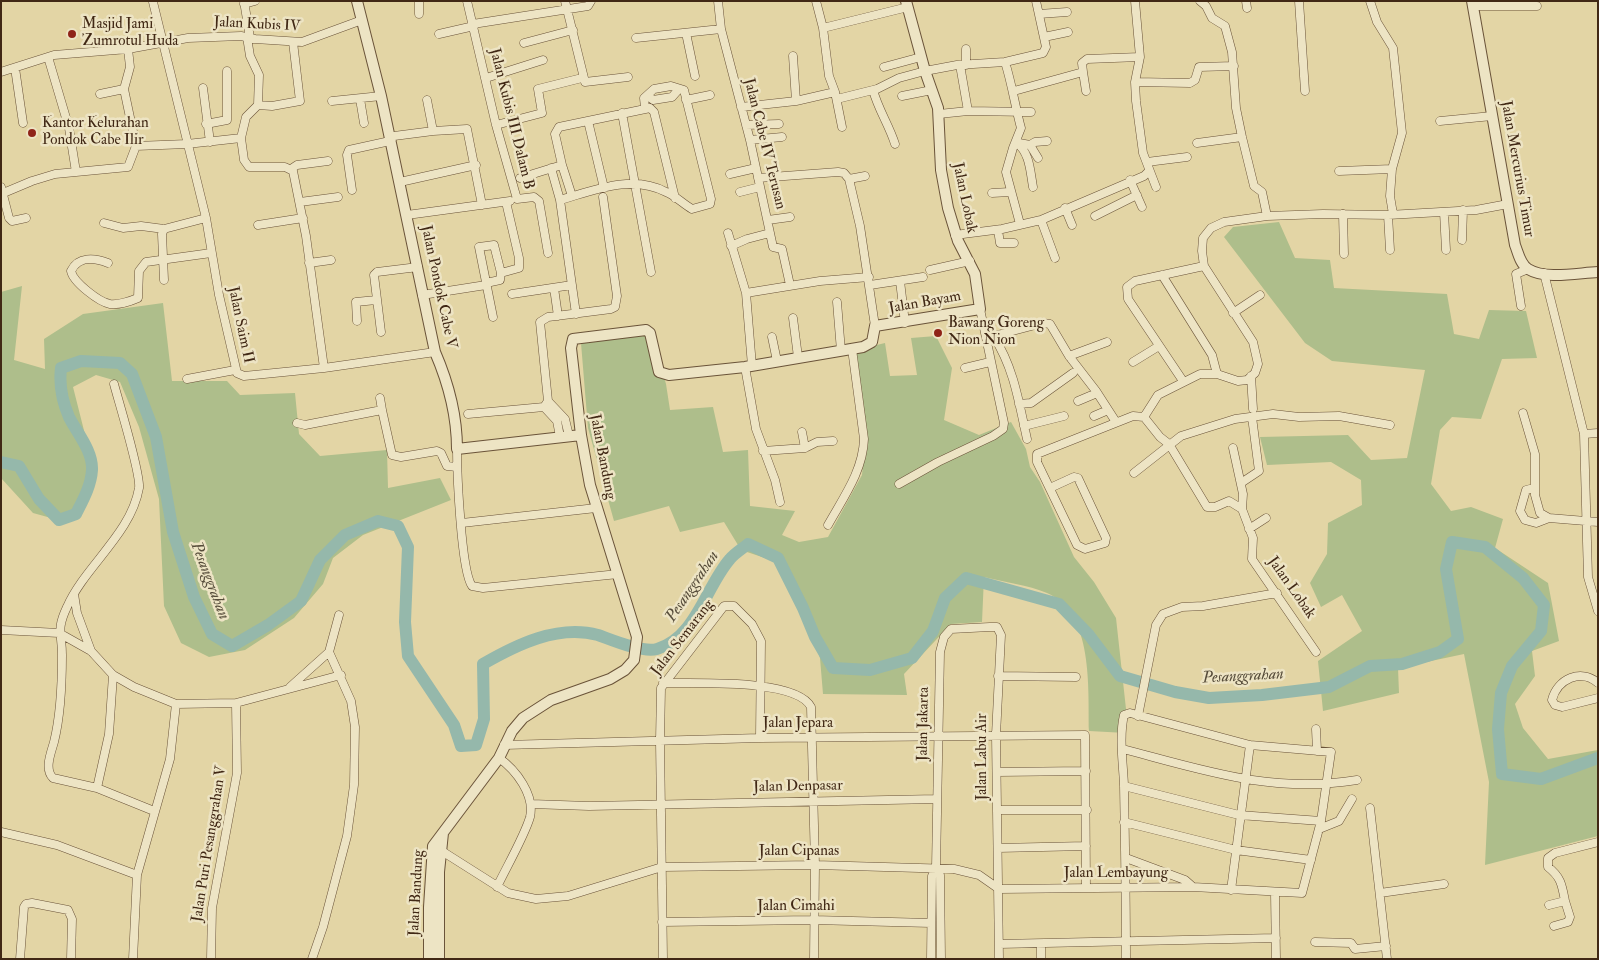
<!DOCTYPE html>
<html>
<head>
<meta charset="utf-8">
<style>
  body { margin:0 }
  #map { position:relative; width:1599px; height:960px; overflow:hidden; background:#e3d5a5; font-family:"IM FELL Double Pica",serif }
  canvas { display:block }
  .frame { position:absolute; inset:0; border:2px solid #412815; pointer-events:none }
</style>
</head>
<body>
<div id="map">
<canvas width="1599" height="960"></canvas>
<div class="frame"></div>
</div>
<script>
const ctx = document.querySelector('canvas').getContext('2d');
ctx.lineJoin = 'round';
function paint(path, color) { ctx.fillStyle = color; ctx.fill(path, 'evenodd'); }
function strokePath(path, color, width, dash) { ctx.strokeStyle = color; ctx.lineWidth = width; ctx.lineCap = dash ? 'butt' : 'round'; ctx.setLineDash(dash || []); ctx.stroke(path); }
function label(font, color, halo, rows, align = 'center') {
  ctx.font = font + ' "IM FELL Double Pica",serif'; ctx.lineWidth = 5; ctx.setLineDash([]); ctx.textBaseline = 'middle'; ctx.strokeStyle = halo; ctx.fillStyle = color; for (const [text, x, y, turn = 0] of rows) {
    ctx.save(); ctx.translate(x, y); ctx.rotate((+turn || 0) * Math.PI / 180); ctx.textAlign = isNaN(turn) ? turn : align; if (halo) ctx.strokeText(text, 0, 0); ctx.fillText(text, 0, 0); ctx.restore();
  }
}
paint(new Path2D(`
  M1279 222 1295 258 1330 260 1334 288 1447 294 1454 334 1479 339 1489 310 1526 311 1537 358 1502 359 1481 419 1452 417 1440 430 1431 484 1451 511 1471 507 1503 519 1495 548 1548 583 1559 641 1532 651 1535 676 1515 704 1523 728 1548 759 1598 750V836L1485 865 1489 782 1464 654 1398 668 1399 693 1323 711 1318 661 1362 631 1342 595 1321 607 1310 583 1327 554 1328 523 1362 505 1361 480 1331 462 1267 465 1260 437 1348 435 1371 460 1407 458 1425 370 1332 361 1305 343 1224 237 1233 227Z
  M22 286 14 360 45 369 44 339 83 314 163 303 172 381H227L240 395 295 393 299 434 320 456 387 450 388 488 440 478 451 500 363 535 333 558 323 584 294 618 245 650 209 657 181 643 164 606 159 499 139 427 120 382 96 375 73 387 94 470 82 505 62 521 33 513 1 478V292Z
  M651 333 666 384 670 410 713 407 723 452 748 450 750 506 795 511 782 535 799 542 828 537 862 475 866 432 856 350 885 343 890 376 917 375 911 338 936 336 952 368 944 420 979 435 1011 422 1026 449 1030 467 1040 482 1074 557 1094 582 1116 618 1126 709V733L1089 731C1088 689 1094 613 1047 593 1028 585 1004 582 984 577L982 622 951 624 904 674 907 695 823 694 820 658 802 606 777 562 741 550 724 522 680 532 669 506 614 521 588 428 581 343Z`), '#aebe8b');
strokePath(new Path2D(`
  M1 462 19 466 39 499 59 520 76 514C83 500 91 486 92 470 93 451 77 433 69 417 62 401 59 385 61 368L81 361 120 363 132 374 156 437 173 532 194 597 212 634 232 646 268 625 301 601 320 560 345 535 378 521 398 526 408 547 405 622 408 656 454 725 461 746 476 745 484 719 483 664C516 645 558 624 598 635 612 640 642 653 657 649 696 638 706 586 730 559 735 553 742 549 748 544L778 558 803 608 815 637 833 668 870 670 912 658 933 631 945 598 966 578 1059 604 1089 635 1120 676 1175 692 1209 698 1262 695 1329 687 1370 666 1402 664 1440 652 1458 639 1446 569 1452 542 1485 547 1523 578 1544 605 1541 631 1512 666 1501 693 1498 729 1502 774 1541 779 1598 758`), '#95b8ab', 12);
const minor = new Path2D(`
  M244 1 250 38
  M419 1V14
  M467 1 496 125 517 199 534 197 539 201 548 253
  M565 1 585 82 628 77
  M718 1 721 29 750 140 773 247 782 249 790 285
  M816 1 823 28 829 76 835 92 842 127
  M1135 1 1140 57 1135 82 1136 101 1143 153 1156 187
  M1200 1 1206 6 1212 18 1225 26 1232 52 1236 108 1242 137 1254 186 1262 192 1267 216
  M1246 1 1247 8
  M1299 1 1305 91
  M1370 1 1377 22 1393 48 1402 133 1392 169 1390 196 1393 214
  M153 2 206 218 219 295 237 373 244 376 324 368 435 352
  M244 4 255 1
  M1473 6H1537
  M1039 14 1067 12
  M473 24 588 6 591 1
  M823 28 908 7
  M686 33 695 76
  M439 34 474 26
  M247 37 250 56 259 75 258 105
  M1044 37 1068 32
  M636 38 721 29
  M524 43 573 30
  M128 49 130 67 124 89 136 146
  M966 49V65
  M793 56 796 101
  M48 57 69 128 76 172
  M1005 62C1012 84 1015 106 1021 128L1013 148 1006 172 1020 224
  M960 65 968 111
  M884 67 921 57
  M15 68 23 123
  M1 72 54 55 128 49 188 38 241 36 255 39 302 42 362 20
  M1083 72 1086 91
  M486 78 543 60
  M1135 82 1190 83 1195 80 1199 67 1234 66
  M203 88 210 142
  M873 90C878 109 889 125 895 144
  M1014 91 1083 72 1082 63 1087 59 1140 57
  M100 94 124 89
  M648 96 653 100 672 97 679 89
  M902 96 932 90
  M360 99 364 123
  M837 99 877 89 899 78 925 71 957 65 1005 62 1043 53 1046 47 1036 1
  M427 100 433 131
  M686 100 710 95
  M332 101 381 96
  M741 107 796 101 835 92
  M622 113 651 272
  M939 114 968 111 1031 112
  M588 121 604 188
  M1440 121 1492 116
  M206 124 227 120V71
  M496 125 542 113 538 89 582 78
  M746 125 779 124
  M241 138 246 117 258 105 272 106 300 101 293 42
  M750 140 782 137
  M1016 142C1030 153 1030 170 1033 187
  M1019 143 1030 145 1038 158
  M1197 143 1242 137
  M1030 145 1035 142 1047 141
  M136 146 187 144 241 138 244 160 249 167H285L293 171 306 236 324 368
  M1147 162 1187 157
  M562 165 572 196
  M551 168 560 200 576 314
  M291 169 297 165 328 161
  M1339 171 1392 169
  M730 174 756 168
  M520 178 562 165 555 134 559 127 650 108 654 112 675 198
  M758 178 838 172 844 173 849 179 860 226 875 326
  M849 179 865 176
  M1130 180 1142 207
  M400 182 476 165
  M1 187 9 218 12 221 26 218
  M352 190 347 155 349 150 390 141 394 136 433 131 467 129 482 205
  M740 192 760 187
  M992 193 1010 192
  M1 194 32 181 55 174 128 167 136 146
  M560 200C595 190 632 174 666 192 676 196 683 204 692 209L710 204 711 199 684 90 671 86 654 89 644 98 645 108
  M300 202 338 197
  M1065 208 1072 225
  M1444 212 1446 250
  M1343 214 1344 254
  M407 215 510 201
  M1388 215 1390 250
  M1095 216 1137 195
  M768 220 790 217
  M1041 220 1055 258
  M104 223 123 228 141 226 164 229 206 218
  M258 225 303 218
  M998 230 1000 243H1014
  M728 233 746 293 752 366
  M955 235 1002 229 1041 220 1144 176 1149 171
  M1462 240 1463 210
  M731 246 747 239 770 233
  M108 263C95 258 78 256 71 271 73 282 99 302 110 304 118 305 131 301 138 298L139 271 146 262 211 253
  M309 263 331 260
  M930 270 970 261
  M1544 273 1584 434 1588 577 1598 611
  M1162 275 1212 355 1217 374
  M164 280 162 234 164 229
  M900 281 905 323
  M486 283 500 280 501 273
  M870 285 923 277
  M554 288 558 316
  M746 293 820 281 869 277
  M512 294 572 285
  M422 295 486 285
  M837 302 841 351
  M1521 306 1516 274 1528 269
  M1233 313 1260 295
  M493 317 479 247 494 245 501 273 519 268V258L506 202
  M793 318 798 357
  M357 321 356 302 376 300
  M381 332 374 275 377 272 418 267
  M772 337 777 361
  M994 337C1014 368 1019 403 1027 439
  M986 338 1043 323 1050 324 1069 356 1096 391 1116 422
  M1069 356 1107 342
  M1133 362 1159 346
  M745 367 756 429 775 480 780 502
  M965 368 990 362
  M1251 376 1253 409
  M187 379 235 370
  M1183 381 1128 299 1127 287 1135 281 1204 266
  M114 384C119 403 141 474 139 488 131 534 85 566 67 607 56 630 62 633 62 655 62 684 61 714 54 742 51 753 44 769 53 778L97 788 154 811
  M380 398 382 410
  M548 401 565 419 569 436
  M1078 401 1097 393
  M1019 404 1031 403 1073 373
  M544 407 557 421 560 437
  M1523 413 1535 454V495L1540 513 1549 518 1598 522
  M468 414 544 407 548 401 540 322 548 317 611 309 615 307 617 296 603 197
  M1094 416 1108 410
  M1144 417 1158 395 1200 374H1217L1238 381 1247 380 1255 373 1258 364 1253 342 1204 266 1202 251 1203 238 1211 228 1224 222 1267 216 1323 214 1388 215 1476 210 1508 204
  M297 423 305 425 382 410 392 455 401 457 437 451 441 453 447 466 457 467
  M1024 426 1064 416
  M802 432 805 448 817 442 833 441
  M1584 434 1598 433
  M1233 448 1243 494 1242 509
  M457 449C457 471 461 571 472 586L483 588 618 574
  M763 451 805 448
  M1134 473 1181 436 1235 419 1273 414 1299 417 1339 416 1390 425
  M1241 483 1259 471 1252 417
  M899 484 938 462 993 436 1003 429 1004 423 980 309
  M1050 488 1074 477 1078 478 1106 538 1105 543 1085 549 1077 545 1037 462V454L1133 416 1144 417 1160 437 1169 444 1207 507H1215L1229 501 1242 509 1253 538 1252 559 1316 652
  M1534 488 1526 490 1520 511 1525 520 1536 523 1549 518
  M462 523 596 508
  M828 525C843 498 863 471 864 439L852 349
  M1249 529 1266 518
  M74 594 77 613 91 651
  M1 630 59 633 91 651 113 675 134 687 176 704 236 703 341 675
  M998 676 1076 677
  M663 683C694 684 796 678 811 707L815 865 814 959
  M1598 683C1581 668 1557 679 1552 700L1555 705 1562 707 1598 698
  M290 687 329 652
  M1138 716 1156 625 1163 614 1182 607 1203 606 1277 593
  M1316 729 1317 751
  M504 745 760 738 1085 735 1086 888
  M1123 749C1203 770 1272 794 1357 780
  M997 772 1086 771
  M1124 786 1239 815 1321 821
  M97 788 109 734 113 675
  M531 804 589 806 937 799
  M1370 808 1387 959
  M997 810H1087
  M1124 822 1236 850 1311 860
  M1319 829 1339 821 1352 799
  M1 832 57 845 137 875
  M437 848 508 893 536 899 568 896 662 867 815 865 954 869 979 875 999 889 1193 887 1302 893 1321 821 1331 752 1250 745 1130 713 1124 715C1119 736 1123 763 1124 785 1125 843 1126 901 1126 959
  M998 848 1086 846
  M1126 858 1185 880 1193 887
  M936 868 940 875 941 959
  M497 887C506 868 525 835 530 817 535 795 516 770 499 758
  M1231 890 1250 745
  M1275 893 1276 959
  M1380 893 1444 884
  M1549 905 1565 901C1562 885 1561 877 1548 867V858L1555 853 1598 842
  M662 922 813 920 931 923
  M1554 926 1568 922 1570 917 1565 901
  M1315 942 1351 943 1355 949 1386 946
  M999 944 1276 938
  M1041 944V959
  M20 959 24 907 26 904 32 903 68 910 72 919 71 959
  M133 959 137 875 170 759 176 704
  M211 959 212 908 237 773 236 703
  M312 959 323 927 347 836 354 785 355 727 351 701 329 652 339 615
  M663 959 660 741 661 688 724 606H734L752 624 761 641 760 738
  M931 959 932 876 936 868 940 652 944 637 951 629 990 627H997L1001 635 996 735 999 959`);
const tertiary = new Path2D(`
  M357 1 381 96 435 352C448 382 457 416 457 449L581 435
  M1472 1 1515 245C1518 252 1520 264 1528 269 1546 280 1577 273 1598 272
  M429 959V907L433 846 499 758 512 731 523 718 551 700 610 679 625 670 634 660 637 637 590 485 581 435 571 348 573 339 646 330 650 333 659 372 669 375 745 367 863 347 872 342 875 326 980 309 975 274 958 241 948 208 941 170 938 108 925 71 906 1
  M439 959V872L443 833`);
strokePath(minor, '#6a5339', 9);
strokePath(tertiary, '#6a5339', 12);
strokePath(minor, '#ede4c4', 8);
strokePath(tertiary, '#ede4c4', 10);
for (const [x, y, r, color] of [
  [72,34,5,"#8f2418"],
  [32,133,5,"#8f2418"],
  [938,333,5,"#8f2418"]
]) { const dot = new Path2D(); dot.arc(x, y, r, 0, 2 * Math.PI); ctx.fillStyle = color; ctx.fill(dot); strokePath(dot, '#ede4c4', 2); }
label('15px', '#412815', '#ede4c4', [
  ["Masjid Jami",82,25],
  ["Zumrotul Huda",82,42],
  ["Kantor Kelurahan",42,124],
  ["Pondok Cabe Ilir",42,141],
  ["Bawang Goreng",948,324],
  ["Nion Nion",948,341]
], 'left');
label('15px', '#412815', '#ede4c4', [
  ["Jalan Kubis IV",257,25,3],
  ["Jalan Kubis III Dalam B",511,119,76],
  ["Jalan Cabe IV Terusan",764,144,76],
  ["Jalan Mercurius Timur",1517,169,80],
  ["Jalan Lobak",964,198,78],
  ["Jalan Pondok Cabe V",438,287,78],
  ["Jalan Bayam",925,303,-10],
  ["Jalan Saim II",240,325,78],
  ["Jalan Bandung",602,457,79],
  ["Jalan Lobak",1291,588,55],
  ["Jalan Semarang",683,638,-52],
  ["Jalan Jepara",798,724],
  ["Jalan Jakarta",924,724,-89],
  ["Jalan Labu Air",983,757,-90],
  ["Jalan Denpasar",798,787,-1],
  ["Jalan Puri Pesanggrahan V",210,844,-81],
  ["Jalan Cipanas",799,852],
  ["Jalan Lembayung",1116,874],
  ["Jalan Bandung",417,893,-87],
  ["Jalan Cimahi",796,907]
]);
label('italic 16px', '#564c3a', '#ede4c4', [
  ["Pesanggrahan",209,581,69],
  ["Pesanggrahan",693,587,-56],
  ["Pesanggrahan",1243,677,-3]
]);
</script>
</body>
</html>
